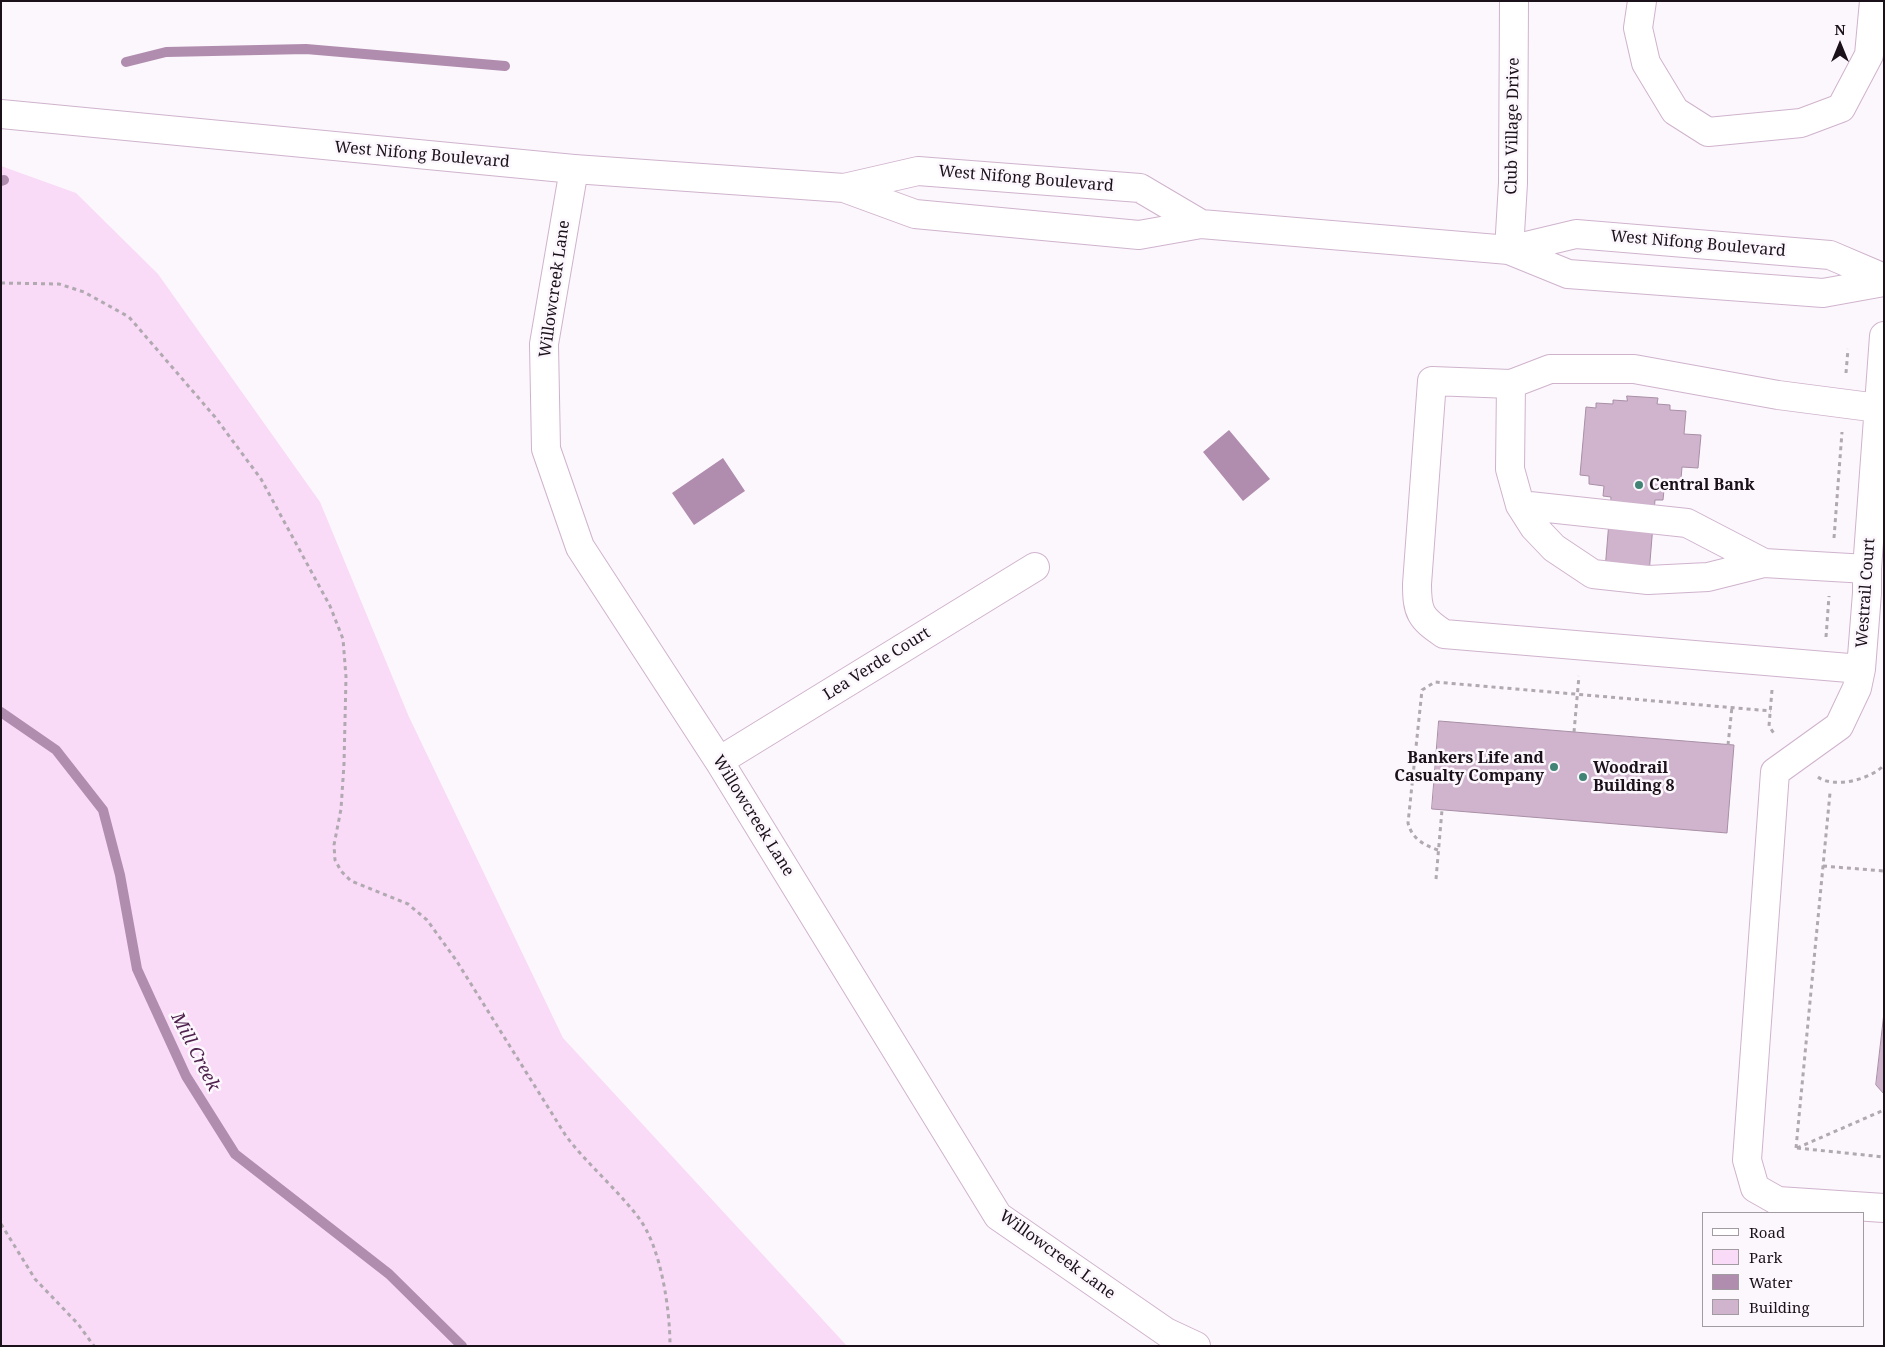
<!DOCTYPE html>
<html>
<head>
<meta charset="utf-8">
<style>
  body { margin:0 }
  #map { position:relative; width:1885px; height:1347px; overflow:hidden; background:#fcf7fc; font-family:"Noto Serif",serif }
  canvas { display:block }
  .frame { position:absolute; inset:0; border:2px solid #1b111b; pointer-events:none }
  .legend { position:absolute; left:1702px; top:1212px; width:162px; height:115px; box-sizing:border-box; background:#fcf7fc; border:1px solid #a29ba2; margin:0; padding:6px 9px; list-style:none; font-size:15px; color:#1b111b }
  .legend li { display:flex; align-items:center; gap:10px; height:25px }
  .legend b { width:25px; border:1px solid #a29ba2 }
  .north { position:absolute; left:1815px; top:20px; width:50px; height:50px; -webkit-text-stroke:4px #fcf7fc; paint-order:stroke; rotate:0deg; font-size:14px; font-weight:700; line-height:20px; text-align:center; color:#1b111b }
  .north::after { content:''; display:block; margin:auto; width:18px; height:22px; background:#1b111b; clip-path:polygon(50% 0,100% 100%,50% 72%,0 100%) }
</style>
</head>
<body>
<div id="map">
<canvas width="1885" height="1347"></canvas>
<div class="frame"></div>
<ul class="legend">
<li><b style="height:6px;background:#fff"></b>Road</li>
<li><b style="height:14px;background:#f9daf7"></b>Park</li>
<li><b style="height:14px;background:#b08cae"></b>Water</li>
<li><b style="height:14px;background:#d0b4ce"></b>Building</li>
</ul>
<div class="north">N</div>
</div>
<script>
const ctx = document.querySelector('canvas').getContext('2d');
ctx.lineJoin = 'round';
function paint(path, color) { ctx.fillStyle = color; ctx.fill(path, 'evenodd'); }
function strokePath(path, color, width, dash) { ctx.strokeStyle = color; ctx.lineWidth = width; ctx.lineCap = dash ? 'butt' : 'round'; ctx.setLineDash(dash || []); ctx.stroke(path); }
function label(font, color, halo, rows, align = 'center') {
  ctx.font = font + ' "Noto Serif",serif'; ctx.lineWidth = 5; ctx.setLineDash([]); ctx.textBaseline = 'middle'; ctx.strokeStyle = halo; ctx.fillStyle = color; for (const [text, x, y, turn = 0] of rows) {
    ctx.save(); ctx.translate(x, y); ctx.rotate((+turn || 0) * Math.PI / 180); ctx.textAlign = isNaN(turn) ? turn : align; if (halo) ctx.strokeText(text, 0, 0); ctx.fillText(text, 0, 0); ctx.restore();
  }
}
paint(new Path2D(`
  M1 166 76 193 158 274 320 502 409 717 563 1038 847 1346H1Z`), '#f9daf7');
paint(new Path2D(`
  M1229 430 1270 479 1243 501 1203 452Z
  M723 458 745 491 694 525 672 493Z`), '#b08cae');
strokePath(new Path2D(`
  M126 62 166 52 306 49 505 66
  M1 181 4 180
  M1 712 56 750 103 810 120 875 137 969 186 1076 235 1154 389 1274 462 1346`), '#b08cae', 10);
const building = new Path2D(`
  M1627 396 1658 398 1657 404 1670 405V410L1686 411 1684 434 1701 435 1698 468 1682 467 1680 491 1664 490 1663 500H1655L1649 574 1605 570 1611 497 1603 496 1604 486 1589 484V476L1580 475 1586 407 1596 408V403L1613 404V400L1627 401Z
  M1439 721 1734 745 1727 833 1432 809Z
  M1884 1013V1094L1876 1085Z`);
paint(building, '#d0b4ce');
strokePath(building, '#a88ea6', 1);
const minor = new Path2D(`
  M1642 1 1638 28 1646 63 1675 111 1708 132 1801 123 1841 108 1869 55 1874 1
  M574 169 544 344 546 449 580 547 719 761 998 1216 1166 1332 1196 1346
  M1509 250 1513 183 1514 1
  M1884 336 1867 569V593L1861 669 1857 688 1839 726 1775 772 1747 1160 1755 1188 1778 1201 1884 1208
  M1511 384 1432 381 1417 584C1417 612 1420 618 1444 634L1861 669
  M1520 505 1687 523 1764 563
  M1867 569 1764 563 1708 577 1648 580 1593 574 1554 548 1534 527 1520 505 1510 469 1511 384 1550 369H1634L1778 395 1878 408
  M719 761 1035 567`);
const major = new Path2D(`
  M1 114 574 169 844 188 915 214 1139 235 1201 224 1509 250 1568 274 1823 293 1884 282
  M844 188 918 171 1140 188 1201 224
  M1509 250 1576 234 1830 255 1884 278`);
strokePath(minor, '#cfb3cd', 30);
strokePath(major, '#cfb3cd', 30);
strokePath(new Path2D(`
  M1 283 59 284 84 292 129 317 215 417 261 479 330 606 343 639 346 677 344 764 341 809 334 845 335 860 341 871 351 881 408 904 427 920 456 960 566 1136C588 1165 616 1188 638 1217 661 1246 670 1309 670 1346
  M1846 373 1848 349
  M1834 538 1842 432
  M1826 637 1829 596
  M1772 690 1769 726 1775 735
  M1574 732 1579 676
  M1728 745 1732 707
  M1818 777C1834 789 1872 779 1884 765
  M1438 850C1424 845 1412 839 1408 823L1422 690 1435 682 1771 711
  M1823 866 1884 871
  M1436 879 1442 810
  M1796 1148 1830 793
  M1797 1148 1884 1110
  M1797 1148 1884 1157
  M1 1224 35 1279 78 1324 94 1346`), '#b0a9b0', 3, [4, 4]);
strokePath(minor, '#fff', 28);
strokePath(major, '#fff', 28);
for (const [x, y, r, color] of [
  [1639,485,5,"#418476"],
  [1554,767,5,"#418476"],
  [1583,777,5,"#418476"]
]) { const dot = new Path2D(); dot.arc(x, y, r, 0, 2 * Math.PI); ctx.fillStyle = color; ctx.fill(dot); strokePath(dot, '#fcf7fc', 2); }
label('16px', '#1b111b', '#fcf7fc', [
  ["Club Village Drive",1513,126,-89],
  ["West Nifong Boulevard",422,155,5],
  ["West Nifong Boulevard",1026,179,5],
  ["West Nifong Boulevard",1698,244,5],
  ["Willowcreek Lane",555,289,-82],
  ["Westrail Court",1866,593,-86],
  ["Lea Verde Court",877,664,-32],
  ["Willowcreek Lane",753,816,58],
  ["Willowcreek Lane",1057,1255,36]
]);
label('bold 16px', '#1b111b', '#fcf7fc', [
  ["Central Bank",1649,485],
  ["Bankers Life and",1544,758,"right"],
  ["Casualty Company",1544,776,"right"],
  ["Woodrail",1593,768],
  ["Building 8",1593,786]
], 'left');
label('italic 18px', '#4f224e', '#fcf7fc', [
  ["Mill Creek",195,1052,63]
]);
</script>
</body>
</html>
